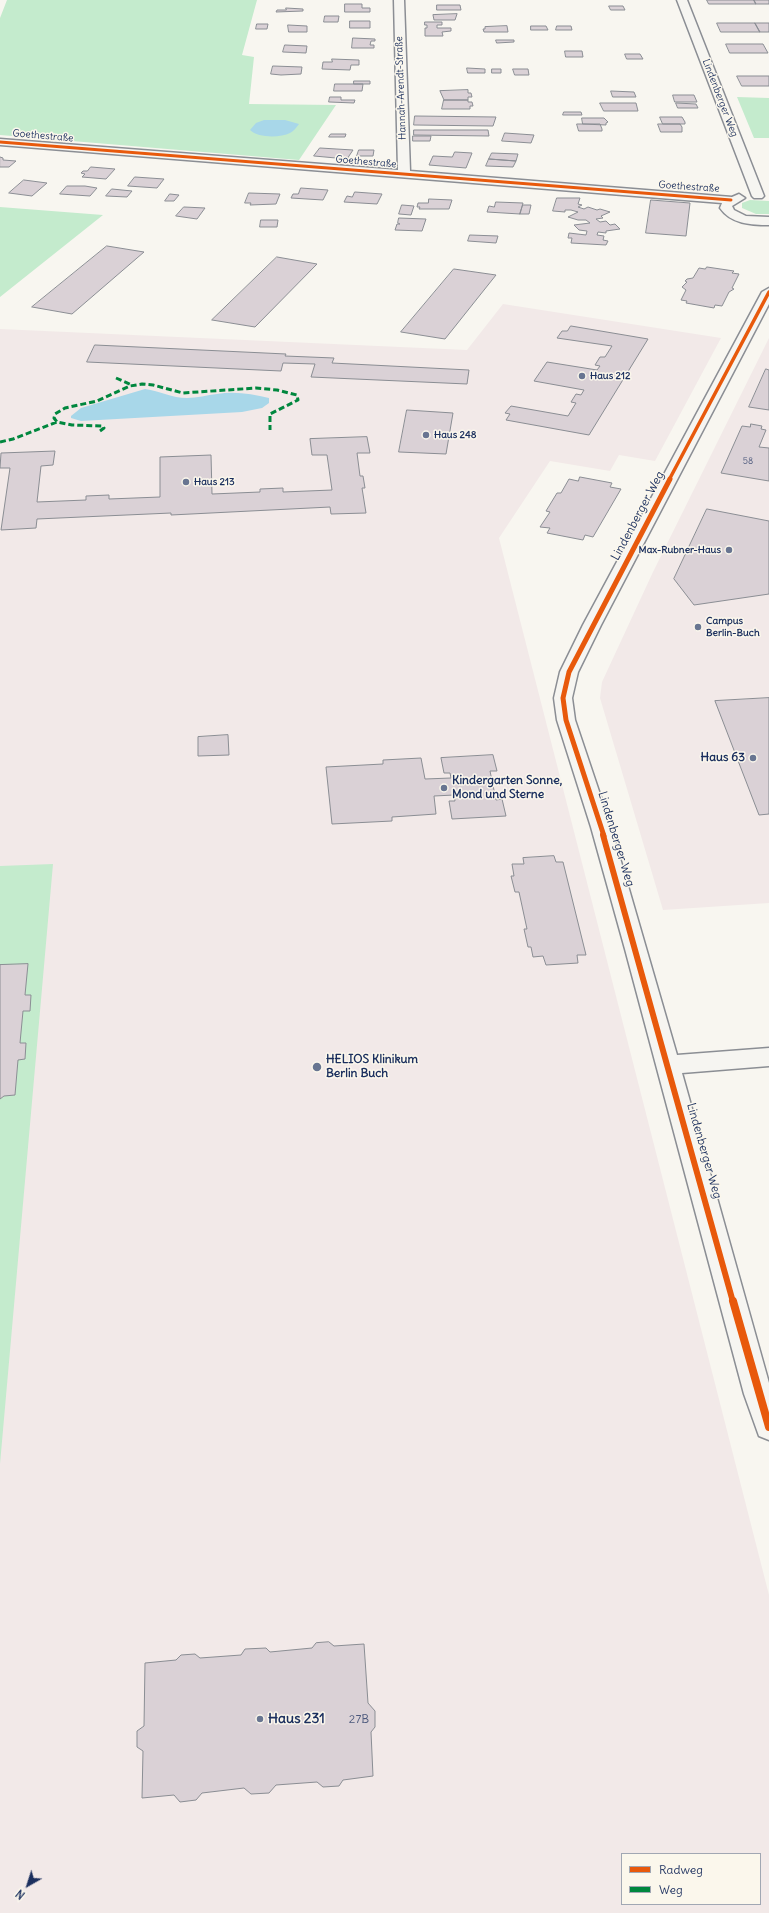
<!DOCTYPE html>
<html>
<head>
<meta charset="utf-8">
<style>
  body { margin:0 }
  #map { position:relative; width:769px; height:1913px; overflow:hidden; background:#f8f6f0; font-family:Delius,sans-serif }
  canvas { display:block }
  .legend { position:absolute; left:621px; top:1853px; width:140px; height:52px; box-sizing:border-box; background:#fbf7ec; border:1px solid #a1a7b3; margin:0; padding:5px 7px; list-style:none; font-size:12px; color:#1b2f5e }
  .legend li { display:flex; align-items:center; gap:8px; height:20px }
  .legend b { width:20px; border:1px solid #a1a7b3 }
  .north { position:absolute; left:8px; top:1865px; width:40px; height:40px; -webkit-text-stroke:3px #fbf7ec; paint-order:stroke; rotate:219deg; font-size:11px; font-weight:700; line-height:16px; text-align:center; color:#1b2f5e }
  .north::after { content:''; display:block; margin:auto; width:14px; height:18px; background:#1b2f5e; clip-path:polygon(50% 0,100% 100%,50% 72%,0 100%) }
</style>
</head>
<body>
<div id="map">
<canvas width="769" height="1913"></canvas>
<ul class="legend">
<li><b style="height:5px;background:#e8590c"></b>Radweg</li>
<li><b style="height:5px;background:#00873e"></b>Weg</li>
</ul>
<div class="north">N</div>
</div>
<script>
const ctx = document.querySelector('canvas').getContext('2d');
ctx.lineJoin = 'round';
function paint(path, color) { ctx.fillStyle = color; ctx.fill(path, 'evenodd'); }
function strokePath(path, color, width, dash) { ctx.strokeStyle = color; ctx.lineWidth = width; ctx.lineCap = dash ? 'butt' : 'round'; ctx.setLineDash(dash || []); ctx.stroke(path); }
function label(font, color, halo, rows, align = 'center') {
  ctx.font = font + ' Delius,sans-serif'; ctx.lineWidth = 3; ctx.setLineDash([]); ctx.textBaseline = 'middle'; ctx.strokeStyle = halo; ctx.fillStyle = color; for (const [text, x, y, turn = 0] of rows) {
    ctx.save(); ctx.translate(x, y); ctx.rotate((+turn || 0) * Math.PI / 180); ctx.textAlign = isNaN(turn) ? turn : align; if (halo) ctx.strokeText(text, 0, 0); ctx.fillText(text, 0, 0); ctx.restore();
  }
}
paint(new Path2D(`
  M503 304 721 338 655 461 619 455 610 471 550 461 499 538 769 1595V1913H0V329L467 350ZM622 1854H760V1904H622Z
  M769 338V903L663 910 600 698 602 682 653 572Z`), '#f2e9e8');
paint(new Path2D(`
  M7 0H257L242 55 254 57 249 104 336 105 299 160 0 135V18Z
  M737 97 769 98V138H754Z
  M750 200 769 201V214H756L742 208V203Z
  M0 207 103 215 0 297Z
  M53 864 0 1464V866Z`), '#c4ebcd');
paint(new Path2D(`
  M264 120H285L299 124C296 128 294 131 290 133 280 138 258 138 250 130L256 123Z
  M145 389C160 391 172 398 187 398 197 398 207 395 217 394 235 391 252 394 269 398V403L262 408 242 412 81 421 71 418V416L81 408Z`), '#a8d7e9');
const building = new Path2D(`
  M707 0H754L756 4H709Z
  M754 0H769V4H756Z
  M345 4H362V8H370V12H345Z
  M437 5H460L461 10H437Z
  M609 6H623L625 10H611Z
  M286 8 303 9V11L276 12 277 10H286Z
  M457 14 455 20H434L433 15Z
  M325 16H339L338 22H324Z
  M350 21H370V28H350Z
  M425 22H442V25H437V28H451V31L442 32 443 36H425V28H427V25H425Z
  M717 23H755L760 32H721Z
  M755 23H769V32H760Z
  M257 24H268L267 29H256Z
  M288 25 307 26V32H289Z
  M507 26 508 32H484L483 29H485V27Z
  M531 26H546L548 30H531Z
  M557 26H571L572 30H556Z
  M353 38 375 39V41H371L370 45H374V48H352Z
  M496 40H514V42L497 43Z
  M726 44H763L768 53H730Z
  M285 45 307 46 306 53 283 52Z
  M565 51H582L583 57H566Z
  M625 54H640L643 59H627Z
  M332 59 359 60V65H351L350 70 322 69 323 62H332Z
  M273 66 302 67 301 74 281 75 271 74Z
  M467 68 485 69V73H468Z
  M492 69H501V73H492Z
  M513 69H528L529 75H515Z
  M737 76H769V86H742Z
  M354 81H370V84H354Z
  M335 84H363L362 91H334Z
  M468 90V93H471L472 97H468V100H444L440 91Z
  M611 91 634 92 636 97H613Z
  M673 95H694L697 102H675Z
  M330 97H341V100H355L354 103 329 102Z
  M444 100H468V102H472L473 106H470V109H442Z
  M600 103H636L638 111H604Z
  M676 103 696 104 698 108H678Z
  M564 112H581L582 115H563Z
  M415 116 496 117 493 126 414 125Z
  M660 117H682L685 122V124H663Z
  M582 118H604L608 122 606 123V125L583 124Z
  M577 124H600L602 129V131H579Z
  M658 124H680L682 127V132H661Z
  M414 130H488L489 136 414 135Z
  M505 133 534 135 531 143 502 141Z
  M331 134H346L345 137H329Z
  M413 136H431L430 141H413Z
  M320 148 353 150 347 159 314 156Z
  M359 150H374L373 156H357Z
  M455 152 472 153 466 168 429 165 433 156 452 157Z
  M492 153 518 154 516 161 489 159Z
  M0 157 3 158V160L16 161 9 167H0Z
  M489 159 516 161 513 167 486 166Z
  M91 167 115 169 106 179 82 177 85 174 81 173 83 171H87Z
  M135 177 164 179 157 188 128 186Z
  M24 180 47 183 32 196 9 193Z
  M67 186H85L97 188 90 196 60 194Z
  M301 188 328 190 323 200 291 198 293 194H298Z
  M112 189 132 191 127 197 106 196Z
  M355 192 382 194 377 204 344 202 347 196 352 197Z
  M249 193 280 194 276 204 250 205 251 203H245Z
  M170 194 179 195 174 201H165Z
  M557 198H580L578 204 582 205 578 207 584 209 588 207 597 210 600 209 610 212 601 216 603 218 596 219 600 222 606 221 610 225 615 224 620 229 606 231V233L598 232 597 235 604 236 603 240 608 241 606 245 571 243 572 238H568L569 233 586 235 587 231 579 230 574 225 590 223 586 220H578L568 217 578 212 571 210H565V212L553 211Z
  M429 199 452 200 449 209H419L420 207H417L418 203H428Z
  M651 200 690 203 686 236 646 233Z
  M496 202 523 203 520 214 487 212 489 206 494 207Z
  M402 205 414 206 411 215 399 214Z
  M523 205H531L529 214H520Z
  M184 207 205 208 197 219 176 216Z
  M399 218 426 219 422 231 395 230 397 224H400L398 223Z
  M261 220H278L277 227H260Z
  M470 235 498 236 496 243 468 241Z
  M107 246 144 252 72 314 32 307Z
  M277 257 317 264 255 327 212 320Z
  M707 267 734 271 732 273 739 274 732 288 734 289 729 292 722 306 715 305 714 308 686 303 687 301 681 300 686 290 682 287 687 282 685 281 687 279 693 278 699 268 705 269Z
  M454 269 496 275 445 339 401 332Z
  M571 326 648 339 589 435 506 420 510 414 505 413 511 406 568 416 576 403 571 402 576 394 581 395 584 390 534 381 547 362 597 370 600 366 595 365 600 357H605L612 346 557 338 562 331H567Z
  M95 345 286 354 285 356 334 358 332 363 469 370 467 384 311 377 315 364 283 363 281 371 87 362Z
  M766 369 769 370V410L749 407Z
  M407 410 453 413 446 454 399 452Z
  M751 424 762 426 761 429 766 430 759 447 769 448V481L721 473 742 426 750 427Z
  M367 437 370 453H357L360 476H363L365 488H362L366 513 331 514 330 507 171 515V513L37 519 36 528 1 530 10 468H0L1 453 55 451 53 465 41 466 37 502 86 500V496L109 495V499L160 497V457L211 455 212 494 260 492V489L283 488V492L332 490 327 455H312L310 439Z
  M580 477 612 483 610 487 621 489 593 537 585 535 583 540 547 533 550 528 540 527 550 512 546 511 557 493H561L569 479 578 481Z
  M707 509 769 521V594L694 605 674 579Z
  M769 698V814L759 815 715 701Z
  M228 735 229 755 198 756V737Z
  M493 755 497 771H490L496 800 502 799 506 816 452 819 449 801H455L454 795 434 796 436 814 392 817V821L332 824 326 767 383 764V760L421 758 425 779 451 778 450 773H444L441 758Z
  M554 856 556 862H563L586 955H577L578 963 546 965 543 956 533 957 531 947H528L524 929H527L519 892H515L511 876H514L512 864H524L523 858Z
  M28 964 25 995H31L30 1011H23L20 1043H26L25 1059 18 1060 15 1095 4 1096 0 1099V965Z
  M329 1642 334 1646 364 1644 368 1703 375 1711V1727L371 1732 373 1776 343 1780 339 1786 323 1787 317 1782 276 1785 269 1793 251 1794 244 1788 202 1793 196 1800 180 1802 174 1795 142 1798 143 1751 137 1747V1731L144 1726 145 1663 176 1660 181 1655 195 1654 200 1658 241 1655 245 1649 266 1648 270 1652 312 1648 316 1643Z`);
paint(building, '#dad1d6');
strokePath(building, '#8b8e94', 1);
const street = new Path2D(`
  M394 0H404L410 171 732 197 739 194 745 198 732 206 734 210 746 216 769 217V225C751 225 731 224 720 208L722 203 0 145V139L398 170Z
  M677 0H687L764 196 762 198H754L752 196Z
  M769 288V304L601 625 578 672 572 698 575 720 611 827 677 1055 769 1048V1066L682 1073 769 1383V1440L759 1436 744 1394 625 949 591 827 557 720 554 698 560 672 583 625 762 292Z`);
strokePath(street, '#8b8e94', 3);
paint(street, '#f6f5f1');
strokePath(new Path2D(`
  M116 378 132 385
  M100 431 104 428 103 426 72 425 57 422 54 418 55 414 65 408 97 401 130 386 142 384 153 385 183 393 256 388 277 390 297 395 298 400 270 414V430
  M0 442 13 439 57 422`), '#00873e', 3, [6, 3]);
strokePath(new Path2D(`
  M0 142 731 200`), '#e8590c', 3);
strokePath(new Path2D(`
  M669 480 769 292`), '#e8590c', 3.5);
strokePath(new Path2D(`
  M604 836 566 720 563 698 569 672 670 479`), '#e8590c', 5);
strokePath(new Path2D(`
  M603 835 733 1302`), '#e8590c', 6);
strokePath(new Path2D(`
  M733 1301 769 1427`), '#e8590c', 8);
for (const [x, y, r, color] of [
  [582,376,4,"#687591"],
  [426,435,4,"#687591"],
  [186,482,4,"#687591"],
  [729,550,4,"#687591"],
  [698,627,4,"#687591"],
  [753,758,4,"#687591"],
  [444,788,4,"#687591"],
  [317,1067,5,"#687591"],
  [260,1719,4,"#687591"]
]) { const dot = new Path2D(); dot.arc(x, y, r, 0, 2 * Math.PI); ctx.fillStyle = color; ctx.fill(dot); strokePath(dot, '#fbf7ec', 1.5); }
label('9px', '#4b587c', null, [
  ["58",748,461]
]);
label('10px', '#1b2f5e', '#fbf7ec', [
  ["Hannah-Arendt-Straße",401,88,-92],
  ["Lindenberger Weg",720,98,69],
  ["Goethestraße",43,136,5],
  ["Goethestraße",366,162,5],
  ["Goethestraße",689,187,4]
]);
label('bold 10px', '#1b2f5e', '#fbf7ec', [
  ["Haus 212",590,376],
  ["Haus 248",434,435],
  ["Haus 213",194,482],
  ["Max-Rubner-Haus",721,550,"right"],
  ["Campus",706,621],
  ["Berlin-Buch",706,633]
], 'left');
label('12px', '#1b2f5e', '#fbf7ec', [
  ["Lindenberger Weg",638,516,-62],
  ["Lindenberger Weg",616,839,73],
  ["Lindenberger Weg",704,1151,74]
]);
label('bold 12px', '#1b2f5e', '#fbf7ec', [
  ["Haus 63",745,758,"right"],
  ["Kindergarten Sonne,",452,781],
  ["Mond und Sterne",452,795],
  ["HELIOS Klinikum",326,1060],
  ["Berlin Buch",326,1074]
], 'left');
label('12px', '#4b587c', null, [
  ["27B",359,1720]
]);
label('bold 14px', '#1b2f5e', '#fbf7ec', [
  ["Haus 231",268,1719]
], 'left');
</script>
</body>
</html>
